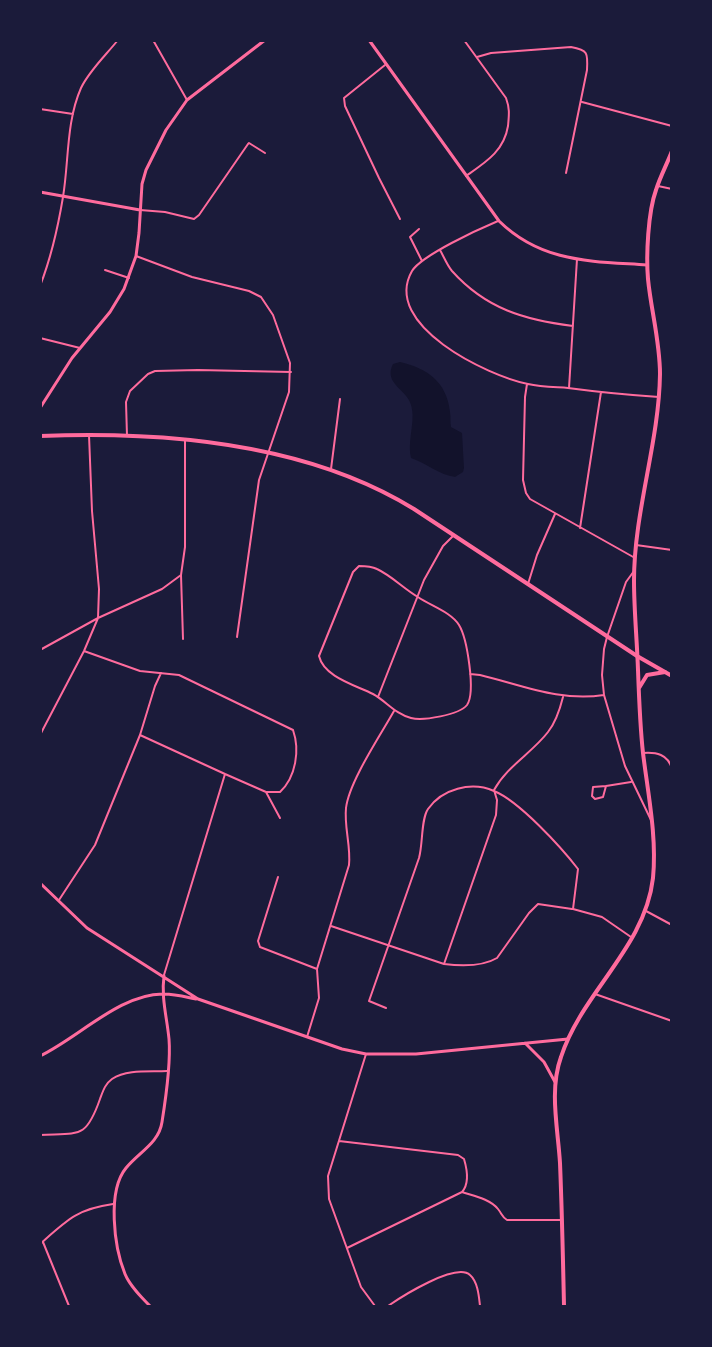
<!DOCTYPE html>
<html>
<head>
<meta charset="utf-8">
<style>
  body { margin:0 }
  #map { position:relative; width:712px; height:1347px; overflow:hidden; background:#1b1b3a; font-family:Helvetica,sans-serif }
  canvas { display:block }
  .frame { position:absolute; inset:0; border:42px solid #1b1b3a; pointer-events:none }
</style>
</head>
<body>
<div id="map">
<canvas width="712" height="1347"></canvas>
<div class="frame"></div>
</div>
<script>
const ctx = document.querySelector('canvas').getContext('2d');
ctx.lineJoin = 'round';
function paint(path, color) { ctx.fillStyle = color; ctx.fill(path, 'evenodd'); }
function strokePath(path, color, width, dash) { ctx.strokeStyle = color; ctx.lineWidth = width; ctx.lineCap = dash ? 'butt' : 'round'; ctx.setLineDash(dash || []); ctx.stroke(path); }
paint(new Path2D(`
  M400 362C427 368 447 382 450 412 451 417 450 422 451 427L462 433 464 468 463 472 455 477C440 475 426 463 411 458 407 440 416 421 411 405 407 389 383 384 393 364Z`), '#12122b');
strokePath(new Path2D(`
  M153 40 187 100
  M464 40 506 98C510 109 509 115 508 126 504 151 486 162 466 176
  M477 57 491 53 571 47C588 50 588 53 587 70L566 173
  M385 65 344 98 345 106 379 178 400 219
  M582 102 672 126
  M40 109 73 114
  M658 186 672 189
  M140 210 165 212 194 219 199 215 248 144 249 143 265 153
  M498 221C479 229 422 255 412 271 381 325 488 376 528 384 541 387 555 387 568 388 598 392 629 395 659 397
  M419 229 410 237 422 261
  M440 250C444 257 447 265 452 271 486 309 525 320 573 326
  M136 256 192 277 249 291 261 297 273 315 290 363 289 392 259 480 237 637
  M105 270 129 278
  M40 286C51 258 58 227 63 197 69 161 66 122 81 88 89 71 106 55 118 40
  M40 338 80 348
  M527 384 525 397 523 480 526 493 530 499 635 558
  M569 388 577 259
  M127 436 126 402 130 391 148 374 155 371 198 370 291 372
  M331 469 340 399
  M580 528 601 392
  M636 545 672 550
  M359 566C365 566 371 566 377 569 392 576 404 589 418 597 431 606 451 612 459 625 467 638 476 692 467 705 459 715 423 721 411 718 395 714 386 701 373 694 355 685 324 677 319 656L353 572Z
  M634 571 626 582 607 637 604 649 602 675 604 695 625 766 651 820
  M181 575 183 639
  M528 584 537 555 555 514
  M40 650 98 618 162 589 181 575 185 547V439
  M84 651 140 671 179 675 293 730C300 750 296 777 280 792H266L225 774 164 975
  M470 674 480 675C522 685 560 702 604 695
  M378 697 424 580 443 546 453 536
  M40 735 84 651 98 618 99 589 92 511 89 435
  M140 735 225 774
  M643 753C656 752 668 754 672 769
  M606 786 593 787 592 796 595 799 603 797 606 786 631 782
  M494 790 497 800 496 815 444 964C461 966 482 967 497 958L529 913 538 904 572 909
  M494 790C507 766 532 753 548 732 556 722 560 709 563 697
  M266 792 280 818
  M278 877 258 941 260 947 317 969
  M59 900 95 845 140 735 155 686 161 673
  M646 911 672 925
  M331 926 444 964
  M595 994 672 1021
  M386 1008 369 1001 419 858C423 844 421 819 428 809 442 789 471 781 494 791 519 801 561 847 578 869L573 909 602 917 631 937
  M307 1037 319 998 317 969 349 865C351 846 344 827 346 808 349 782 380 736 394 711
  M366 1054 328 1176 329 1199 361 1287 375 1306
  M40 1135C80 1133 86 1139 100 1099 103 1091 105 1084 112 1079 127 1069 150 1072 167 1071
  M339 1141 458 1155 464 1159C467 1169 470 1183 462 1192 474 1196 490 1199 498 1209 502 1214 502 1217 507 1220H562
  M43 1242 69 1306
  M40 1244C67 1220 77 1209 113 1204
  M347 1248 462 1192
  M388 1306C401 1297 456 1262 470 1275 478 1282 479 1297 480 1306`), '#ff6b9d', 2);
strokePath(new Path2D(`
  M369 40 499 221C542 263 591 261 647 265
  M40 192 140 210
  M40 408 72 358 110 312 124 289 136 256 139 233 142 184 146 170 166 130 187 100 265 40
  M40 883 87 928 198 999 342 1049 366 1054H416L568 1039
  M525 1043 544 1062 555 1082
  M40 1056C78 1038 121 993 164 994 175 994 186 997 196 999
  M150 1306C141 1297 130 1286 125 1274 114 1247 107 1191 126 1168 139 1152 159 1143 162 1122 166 1097 171 1064 169 1039 167 1018 161 997 164 976`), '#ff6b9d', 3);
strokePath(new Path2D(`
  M639 688 647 675 665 672
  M564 1306C563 1259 562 1211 560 1163 558 1129 549 1090 561 1057 582 992 645 948 653 878 657 837 648 794 643 753 640 726 639 698 638 670 637 640 634 610 634 581 634 511 659 443 660 374 660 342 651 310 648 279 646 256 648 212 656 190 660 177 667 164 672 151`), '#ff6b9d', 4);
strokePath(new Path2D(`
  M40 436C164 431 307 443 414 509L637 656 672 676`), '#ff6b9d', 4);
</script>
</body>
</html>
